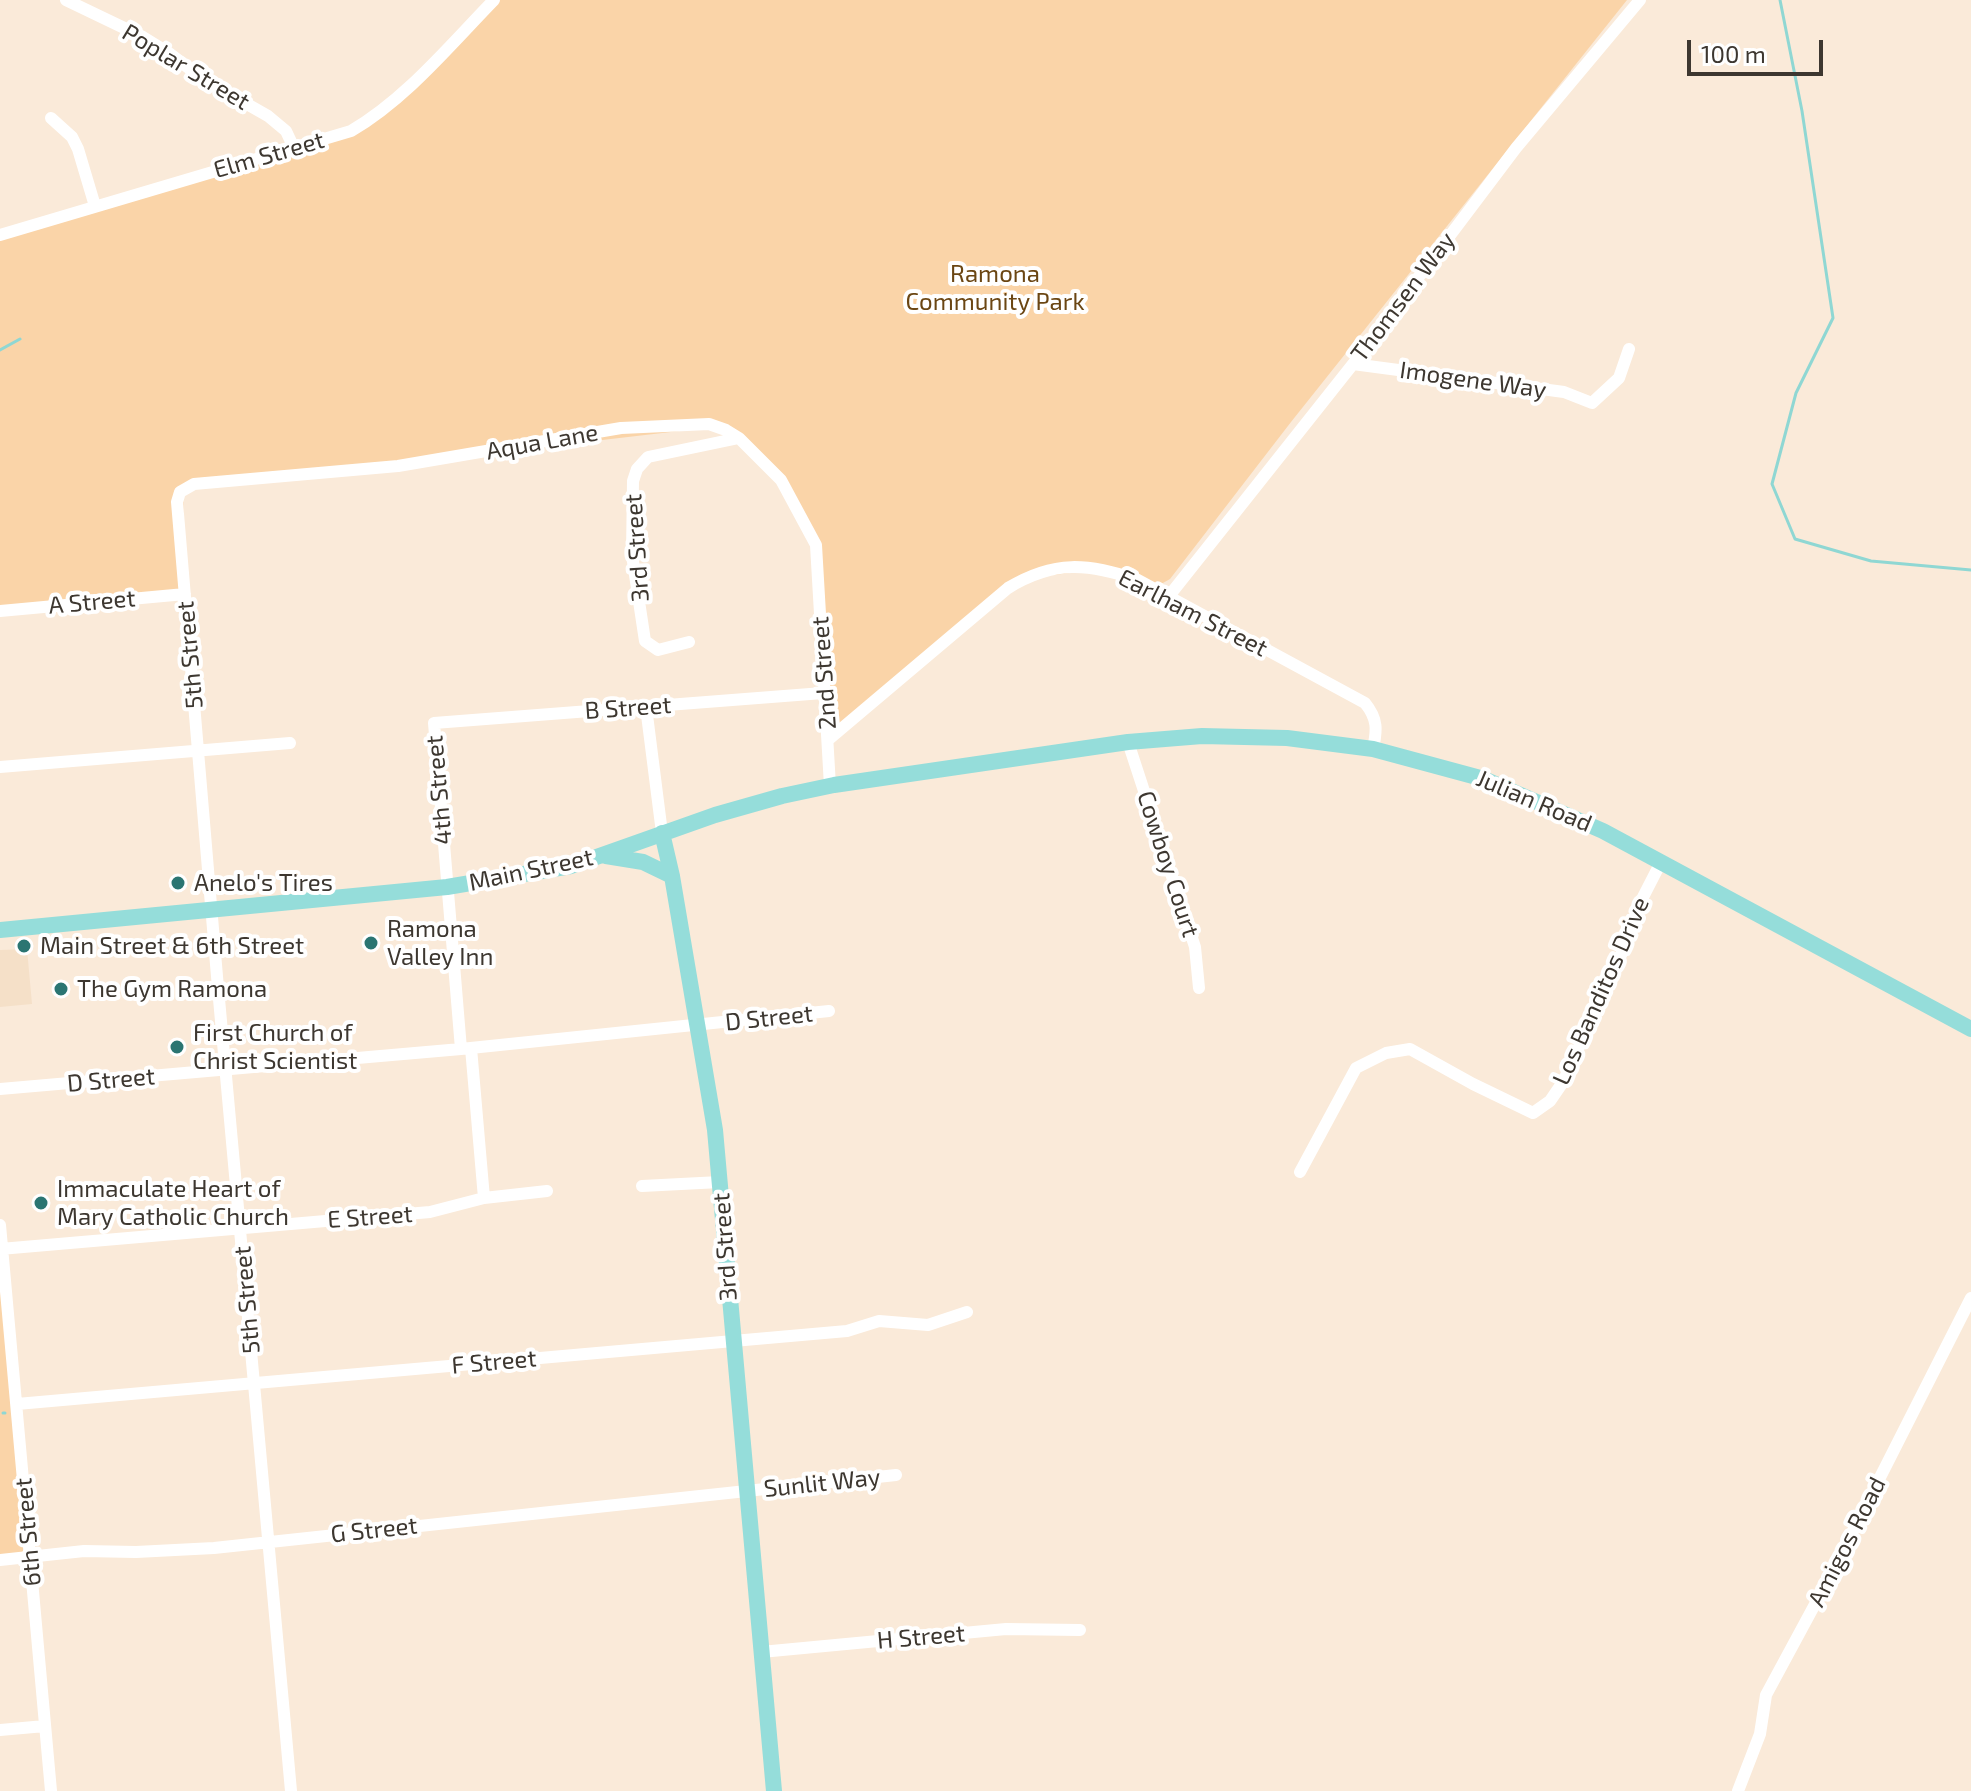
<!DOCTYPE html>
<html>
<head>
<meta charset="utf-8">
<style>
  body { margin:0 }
  #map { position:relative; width:1971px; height:1791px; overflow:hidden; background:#faead9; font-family:"Exo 2",sans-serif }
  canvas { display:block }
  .scale { position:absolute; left:1687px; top:40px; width:136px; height:36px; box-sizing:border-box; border:4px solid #3d3730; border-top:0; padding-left:10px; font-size:24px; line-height:28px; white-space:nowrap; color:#3d3730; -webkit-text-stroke:6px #fff; paint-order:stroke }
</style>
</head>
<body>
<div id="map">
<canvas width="1971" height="1791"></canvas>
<div class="scale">100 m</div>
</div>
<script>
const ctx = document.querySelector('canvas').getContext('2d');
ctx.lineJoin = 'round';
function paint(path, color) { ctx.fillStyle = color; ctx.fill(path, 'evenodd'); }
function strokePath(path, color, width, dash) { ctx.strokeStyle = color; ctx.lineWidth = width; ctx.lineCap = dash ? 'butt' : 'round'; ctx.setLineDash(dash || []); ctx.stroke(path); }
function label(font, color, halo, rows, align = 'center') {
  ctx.font = font + ' "Exo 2",sans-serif'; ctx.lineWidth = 8; ctx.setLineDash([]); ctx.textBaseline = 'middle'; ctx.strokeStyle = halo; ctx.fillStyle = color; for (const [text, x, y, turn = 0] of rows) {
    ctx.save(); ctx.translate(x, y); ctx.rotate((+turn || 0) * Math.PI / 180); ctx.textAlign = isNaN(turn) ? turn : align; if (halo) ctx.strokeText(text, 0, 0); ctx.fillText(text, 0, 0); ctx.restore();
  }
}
paint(new Path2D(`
  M27 949 32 1004 0 1007V950Z`), '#f5e0c8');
paint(new Path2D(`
  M494 0H1627L1291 422 1170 579 1154 588 1101 569 1022 579 828 747 818 561 788 490 736 436 705 428 183 489 185 594 0 610V233L369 121Z
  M0 1250 30 1558 0 1560Z`), '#fad4a8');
strokePath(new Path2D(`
  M1780 0 1802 111 1833 318 1796 393 1772 484 1795 539 1871 561 1971 570
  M0 350 20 339
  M3 1413H5`), '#8fd7d3', 3);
strokePath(new Path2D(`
  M66 0 143 37 169 53 203 79 268 116 286 131 294 148
  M51 118 72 137 78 149 95 206
  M0 235 351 131C406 99 450 45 494 0
  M1353 364 1564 392 1592 403 1619 378 1629 349
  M1169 596 1353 364 1516 148 1640 0
  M0 611 185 594
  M689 642 658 650 645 641 632 555 633 481 637 469 648 457 739 438
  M646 707 662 833
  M828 740 1008 588C1054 560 1088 563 1138 580L1365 703C1378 719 1377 730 1373 749
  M1128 742 1195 947 1199 988
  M0 767 290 743
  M471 1048 484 1198
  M461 1049 434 723 823 693
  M0 1089 461 1049 829 1011
  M1300 1172 1356 1068 1386 1053 1410 1049 1473 1084 1533 1113 1550 1101 1563 1082 1631 933 1640 903 1661 862
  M642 1186 720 1182
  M0 1225 51 1791
  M0 1249 430 1212 484 1198 547 1191
  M17 1404 847 1331 879 1321 928 1325 967 1312
  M0 1560 84 1551 136 1552 214 1548 896 1475
  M761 1652 1006 1629 1080 1630
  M0 1730 45 1726
  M291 1791 218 988 177 502 180 492 194 484 398 466 621 428 709 424 726 430 739 438 781 480 816 545 830 786
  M1738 1791 1760 1734 1766 1695 1827 1582 1971 1298`), '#fff', 12);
strokePath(new Path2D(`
  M662 833 672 876 715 1130 774 1791
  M606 856 643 862 672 876
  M0 930 447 887 571 866 715 815 782 796 834 785 1128 742 1202 736 1287 738 1373 749 1484 779 1603 831 1971 1029`), '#95ddda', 16);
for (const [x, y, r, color] of [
  [178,883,8,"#2b7572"],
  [371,943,8,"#2b7572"],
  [24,946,8,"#2b7572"],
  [61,989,8,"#2b7572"],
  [177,1047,8,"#2b7572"],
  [41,1203,8,"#2b7572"]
]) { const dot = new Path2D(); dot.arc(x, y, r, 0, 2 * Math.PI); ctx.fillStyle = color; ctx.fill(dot); strokePath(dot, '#fff', 3); }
label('24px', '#3d3730', '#fff', [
  ["Poplar Street",186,67,31],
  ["Elm Street",269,155,-16],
  ["Thomsen Way",1403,297,-53],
  ["Imogene Way",1473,380,8],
  ["Aqua Lane",542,442,-10],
  ["3rd Street",637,548,-94],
  ["A Street",92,602,-5],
  ["Earlham Street",1193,613,27],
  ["5th Street",190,655,-95],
  ["2nd Street",824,673,-94],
  ["B Street",628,708,-4],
  ["4th Street",439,790,-95],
  ["Julian Road",1534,801,23],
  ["Cowboy Court",1168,864,72],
  ["Main Street",531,870,-12],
  ["Los Banditos Drive",1601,991,-66],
  ["D Street",769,1018,-6],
  ["D Street",111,1080,-5],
  ["E Street",370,1217,-4],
  ["3rd Street",725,1247,-94],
  ["5th Street",247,1300,-95],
  ["F Street",494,1362,-5],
  ["Sunlit Way",822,1483,-6],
  ["G Street",374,1530,-6],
  ["6th Street",28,1532,-95],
  ["Amigos Road",1847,1542,-63],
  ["H Street",921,1637,-5]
]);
label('24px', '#6b4613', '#fff', [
  ["Ramona",995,274],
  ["Community Park",995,302]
]);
label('24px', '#3d3730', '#fff', [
  ["Anelo's Tires",194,883],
  ["Ramona",387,929],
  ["Valley Inn",387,957],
  ["Main Street & 6th Street",40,946],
  ["The Gym Ramona",77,989],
  ["First Church of",193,1033],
  ["Christ Scientist",193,1061],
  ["Immaculate Heart of",57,1189],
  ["Mary Catholic Church",57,1217]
], 'left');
</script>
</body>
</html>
